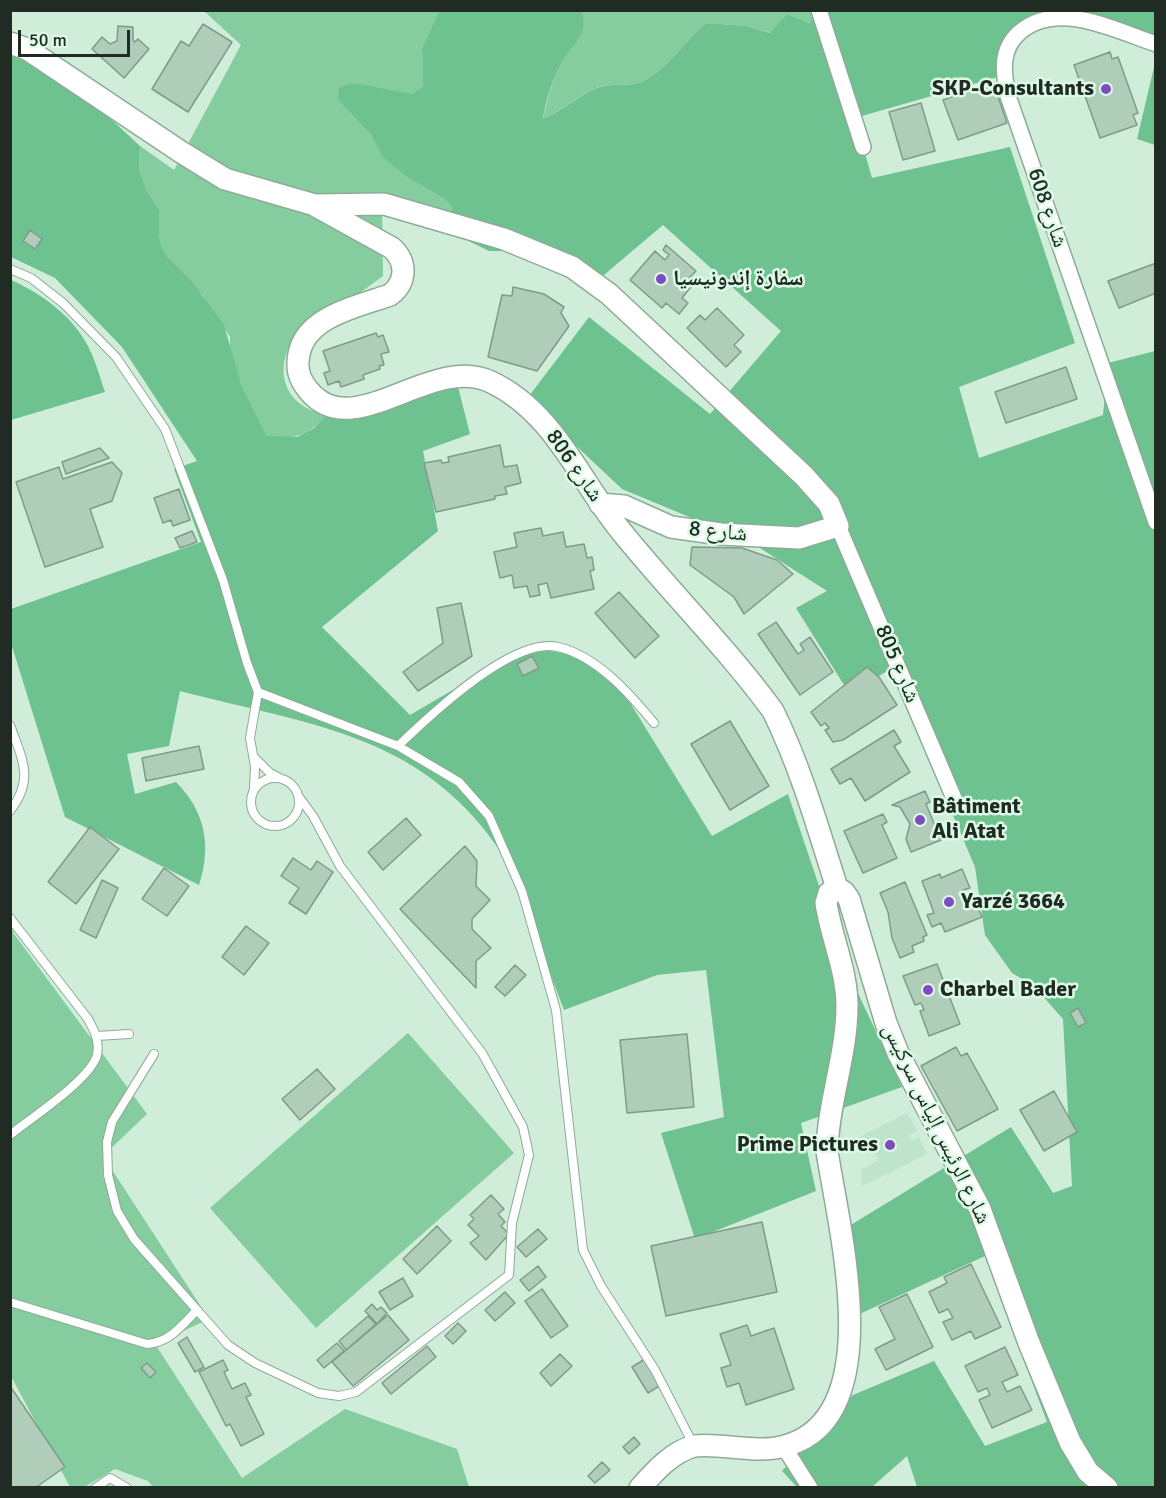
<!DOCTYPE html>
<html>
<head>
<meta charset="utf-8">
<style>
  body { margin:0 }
  #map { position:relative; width:1166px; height:1498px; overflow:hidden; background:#cfedd8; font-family:Signika,sans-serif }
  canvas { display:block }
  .frame { position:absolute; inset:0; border:12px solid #202b24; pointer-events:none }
  .scale { position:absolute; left:18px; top:30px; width:112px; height:27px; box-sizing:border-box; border:3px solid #202b24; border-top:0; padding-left:8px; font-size:18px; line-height:21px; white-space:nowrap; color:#202b24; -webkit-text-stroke:4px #dcfae5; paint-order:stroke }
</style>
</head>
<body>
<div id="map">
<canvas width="1166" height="1498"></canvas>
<div class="frame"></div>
<div class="scale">50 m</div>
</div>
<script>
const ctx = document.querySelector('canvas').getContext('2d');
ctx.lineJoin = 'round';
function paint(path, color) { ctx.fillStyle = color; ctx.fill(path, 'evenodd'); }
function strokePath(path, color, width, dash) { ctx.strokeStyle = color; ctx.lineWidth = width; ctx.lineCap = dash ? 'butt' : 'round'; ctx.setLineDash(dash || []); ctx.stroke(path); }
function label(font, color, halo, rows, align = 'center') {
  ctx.font = font + ' Signika,"Noto Naskh Arabic",sans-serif'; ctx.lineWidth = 5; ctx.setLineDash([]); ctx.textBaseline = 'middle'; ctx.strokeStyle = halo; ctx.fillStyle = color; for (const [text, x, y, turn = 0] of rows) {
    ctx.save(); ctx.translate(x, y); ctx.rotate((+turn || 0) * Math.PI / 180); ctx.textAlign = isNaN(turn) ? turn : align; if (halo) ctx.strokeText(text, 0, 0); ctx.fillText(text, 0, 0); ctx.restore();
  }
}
paint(new Path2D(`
  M907 1113 917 1131 909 1135 912 1141 919 1137 927 1154 862 1186 861 1170 879 1160 873 1150 859 1152 857 1138Z`), '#bee4cb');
paint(new Path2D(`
  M204 11H439L422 48 423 86 412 94 387 91 338 100 371 135 385 158 405 176 443 198 452 207 450 219 382 200 383 276 292 342C272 374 289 410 327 414 311 434 292 442 267 436L241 384 230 350V337L202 294 167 256 162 247 159 236V210L147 191 139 169 140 146 174 170 241 45Z
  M582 11 815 10 816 11 810 23 787 14 771 33 747 26 706 23C686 40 671 64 649 78 633 89 616 82 599 87 583 92 562 111 543 119 547 100 553 78 563 61 573 43 588 34 582 11Z
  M10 923 14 934 147 1114 103 1156 209 1319 155 1344 242 1478 345 1409 457 1449 469 1487H153L148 1481 115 1469 84 1487H70L11 1376Z
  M408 1033 514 1153 316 1328 210 1208Z`), '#85cc9f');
paint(new Path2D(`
  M439 11H582C589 34 574 42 563 61 554 76 545 101 543 119 563 111 583 92 600 87 617 82 633 89 649 78 671 64 686 40 706 23L747 26 770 33 787 14 810 23 815 11H1155V46L1065 11 1016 42 1008 74 855 118 872 178 1010 147 1075 343 959 387 979 458 1103 415 1108 363 1155 351V1487H917L907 1456 872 1487H797L782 1471 853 1395 934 1361 985 1446 1047 1422 985 1256 851 1318 836 1234 1011 1127 1053 1193 1072 1186 1063 1019 1033 985 1012 973 985 935 975 867 891 669 849 693 796 608 827 591 752 543 622 489 572 442 529 396 589 317 710 414 781 331 663 225 591 286 523 251H489L440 227 450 219 452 207 443 198 405 176 384 158 371 135 338 100 339 88 350 84 364 85 412 94 423 86 422 48Z
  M11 53 100 109 140 146 139 169 147 191 159 210V236L162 247 167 256 195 285 224 325 241 384 267 436 297 437 314 428 327 414 352 406 416 375 454 371 470 434 423 451 438 531 322 627 410 715 504 660 542 650 570 654 596 665 626 696 712 836 788 794 848 972 902 1087 801 1123 816 1191 695 1239 661 1133 724 1117 706 970 657 975 564 1010 508 863C428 734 314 726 180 691L169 746 127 754 135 794 176 782C205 811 212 846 199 885L65 817 11 643V609L201 542 174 469 197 461 122 347 55 278 11 257Z
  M1155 63V145L1137 139Z
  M11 280C41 293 74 317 89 348 96 362 100 378 105 392L11 420Z`), '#6ec28f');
const building = new Path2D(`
  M203 24 232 42 188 112 152 89 181 41 189 46Z
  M118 26 133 27V40L135 42 138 39 149 49 124 78 92 49 102 37 110 44 117 41Z
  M1110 52 1112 59 1118 57 1138 113 1133 115 1137 125 1100 138 1074 65Z
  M993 82 1007 123 958 140 943 100Z
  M921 103 935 151 903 160 889 112Z
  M30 230 42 239 35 249 23 241Z
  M666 245 696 271 689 278 695 282 682 298 688 303 679 314 666 303 662 308 630 280 655 251 665 260 669 255 663 250Z
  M1156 263V293L1119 308 1108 281Z
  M513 287 544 294 564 307 561 313 569 326 537 371 488 357 502 295 512 296Z
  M717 308 744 335 734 345 741 352 726 367 687 328 700 315 705 320Z
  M376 333 378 337 383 335 389 352 381 354 384 365 379 366 380 369 363 375 364 379 341 387 339 381 328 385 324 373 330 371 323 351Z
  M1066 367 1077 399 1006 423 995 392Z
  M500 445 504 467 517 465 521 483 505 487 507 494 495 496V499L436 512 424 463 441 460 442 463 449 462 448 457Z
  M100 448 109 458 66 474 62 462Z
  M112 462 122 473 112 501 90 509 103 547 45 567 16 482 59 467 63 479Z
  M179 489 190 520 173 526 171 520 163 523 154 498Z
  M541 528 543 536 563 532 566 547 584 544 587 558 592 557 594 570 590 571 594 589 551 598 547 583 538 585 540 595 530 597 527 586 514 588 512 575 500 578 494 552 517 547 514 533Z
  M192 531 197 542 180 548 175 538Z
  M692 547 742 548 777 560 793 574 744 614 734 597 690 565Z
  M619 592 659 636 635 658 595 613Z
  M461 603 472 656 418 691 403 672 443 643 437 608Z
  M776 622 798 654 804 650 800 644 810 637 833 672 800 695 758 634Z
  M532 656 539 668 523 676 517 664Z
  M867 667 879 677 897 705 843 740 833 742 825 730 829 728 825 723 821 726 811 712Z
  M730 721 769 786 730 810 691 744Z
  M894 730 901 742 894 746 910 772 865 801 851 778 840 784 831 769Z
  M199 746 204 769 146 781 142 758Z
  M925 791 930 802 926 804 941 840 911 852 906 839 910 824 900 807 892 805Z
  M883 814 887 822 882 825 897 858 863 873 844 831Z
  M406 818 421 835 383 870 368 852Z
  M90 827 119 849 76 904 48 882Z
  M465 846 477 861 476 886 490 900 472 919V929L491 948 476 961V988L400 909Z
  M293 858 311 870 317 861 333 872 306 914 289 903 299 888 281 876Z
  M164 868 189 886 167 916 142 899Z
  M962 869 970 888 963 890 968 903 975 900 982 917 945 932 941 923 932 927 927 915 934 913 922 881 940 874 941 878Z
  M102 880 118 888 96 938 80 930Z
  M905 882 927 935 923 937 924 941 912 946 914 952 900 958 892 938 888 912 880 893Z
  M246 926 269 943 244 975 222 957Z
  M937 964 960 1024 929 1036 920 1011 924 1010 921 1003 915 1005 903 976Z
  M515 965 526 975 505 996 495 987Z
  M1078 1008 1086 1023 1078 1027 1070 1013Z
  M687 1034 694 1107 627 1113 620 1040Z
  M956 1047 961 1056 967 1053 998 1109 957 1131 921 1066Z
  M317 1069 335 1089 300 1120 282 1099Z
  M1054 1091 1077 1132 1044 1151 1020 1110Z
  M491 1195 504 1209 498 1214 505 1222 501 1226 509 1234 486 1260 470 1243 479 1236 468 1225 474 1219 470 1215Z
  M762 1222 777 1292 666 1316 651 1246Z
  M437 1226 451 1241 417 1274 403 1259Z
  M538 1229 547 1239 526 1257 517 1247Z
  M971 1264 1001 1327 975 1339 971 1331 952 1340 943 1322 953 1318 948 1309 939 1313 929 1292 947 1283 944 1277Z
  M538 1266 546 1277 529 1291 520 1280Z
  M403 1278 413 1296 390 1310 379 1292Z
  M542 1289 568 1326 551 1338 525 1301Z
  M505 1292 515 1303 495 1321 485 1310Z
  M907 1294 933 1347 886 1370 875 1349 895 1339 879 1307Z
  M372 1304 377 1310 381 1307 387 1313 377 1324 365 1311Z
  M388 1315 409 1340 353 1386 332 1362Z
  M368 1316 376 1324 346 1350 339 1341Z
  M458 1323 466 1331 453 1344 445 1336Z
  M747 1325 751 1336 774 1328 794 1389 746 1405 739 1383 727 1387 721 1368 731 1365 720 1334Z
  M187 1337 204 1367 195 1372 178 1343Z
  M337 1343 344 1351 324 1368 317 1360Z
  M427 1346 436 1357 391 1394 382 1383Z
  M1005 1347 1018 1375 1002 1382 1007 1392 1020 1386 1032 1410 992 1428 979 1400 990 1395 987 1388 978 1392 965 1366Z
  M560 1354 572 1366 551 1386 540 1373Z
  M645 1359 661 1385 648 1393 632 1367Z
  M223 1360 228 1370 224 1372 232 1389 245 1383 251 1395 246 1397 264 1434 241 1446 230 1424 226 1426 199 1372Z
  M147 1363 156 1372 150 1378 141 1368Z
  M10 1386 65 1467 35 1488H10Z
  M634 1437 640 1444 629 1454 623 1447Z
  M602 1462 610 1470 595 1483 588 1476Z`);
paint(building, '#afcdb9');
strokePath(building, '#7f9c89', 1.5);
const lane = new Path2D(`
  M10 269 31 278 63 303 116 357 165 429 223 580 247 663 258 692 398 746 459 782 489 816 522 891 556 1010 583 1250 601 1286 655 1370 693 1444
  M10 725C22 759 35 779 10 811
  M398 746C429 716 513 636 558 647 597 656 630 694 654 723
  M255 758 270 773 278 777
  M251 802a24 24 0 1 1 48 0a24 24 0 1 1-48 0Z
  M254 788 255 767 250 738 258 692
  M10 918 88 1019C94 1030 100 1041 97 1055 91 1079 31 1118 10 1135
  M97 1036 129 1034
  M154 1054 112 1122 107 1142 108 1175 117 1211 134 1239 228 1345 255 1363 318 1393 339 1396 356 1392 509 1275 512 1223 529 1155 523 1127 482 1053 340 866 313 816 299 797
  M10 1302 147 1344C168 1343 182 1326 196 1311
  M95 1488 110 1478 127 1488`);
const street = new Path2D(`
  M819 10 863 147
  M1156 44C1115 30 1058 0 1020 32 1000 49 1003 72 1008 96L1156 522
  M838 526 956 803
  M784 1447 810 1488`);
const secondary = new Path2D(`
  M10 43 27 49 181 152 225 179 315 205 384 204 504 239 572 267 609 294 804 476 829 504 838 526 799 538 721 534 671 527 624 506 600 504
  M316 206 392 248C407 262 407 282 390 295 359 306 306 316 299 354 296 369 299 379 309 391 354 445 431 353 491 382 554 412 579 480 621 531 670 592 727 648 773 711 801 768 818 828 837 888
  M640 1488C655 1471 672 1452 694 1446 723 1443 757 1454 785 1446 890 1418 838 1226 827 1151 828 1102 847 1055 847 1006 847 970 831 937 826 903L829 893 837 888 844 892 849 899 886 1023 898 1053 980 1209 1029 1343 1070 1442 1088 1472 1107 1488`);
strokePath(lane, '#8eab97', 10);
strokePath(street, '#8eab97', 18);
strokePath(secondary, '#8eab97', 24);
strokePath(lane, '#fff', 8);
strokePath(street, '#fff', 15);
strokePath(secondary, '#fff', 21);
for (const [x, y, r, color] of [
  [1106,89,6,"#7f4bc3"],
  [661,279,6,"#7f4bc3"],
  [920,820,6,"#7f4bc3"],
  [949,902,6,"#7f4bc3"],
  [928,990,6,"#7f4bc3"],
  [890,1145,6,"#7f4bc3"]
]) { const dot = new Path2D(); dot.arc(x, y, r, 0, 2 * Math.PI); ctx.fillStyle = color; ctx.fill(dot); strokePath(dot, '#dcfae5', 2); }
label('bold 22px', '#202b24', '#dcfae5', [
  ["SKP-Consultants",1094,89,"right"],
  ["سفارة إندونيسيا",673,279],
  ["Bâtiment",932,807],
  ["Ali Atat",932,832],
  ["Yarzé 3664",961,902],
  ["Charbel Bader",940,990],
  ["Prime Pictures",878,1145,"right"]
], 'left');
label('22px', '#202b24', '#dcfae5', [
  ["شارع 608",1047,208,71],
  ["شارع 806",574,466,55],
  ["شارع 8",718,532,6],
  ["شارع 805",897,664,67],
  ["شارع الرئيس إلياس سركيس",936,1124,64]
]);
</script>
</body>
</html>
